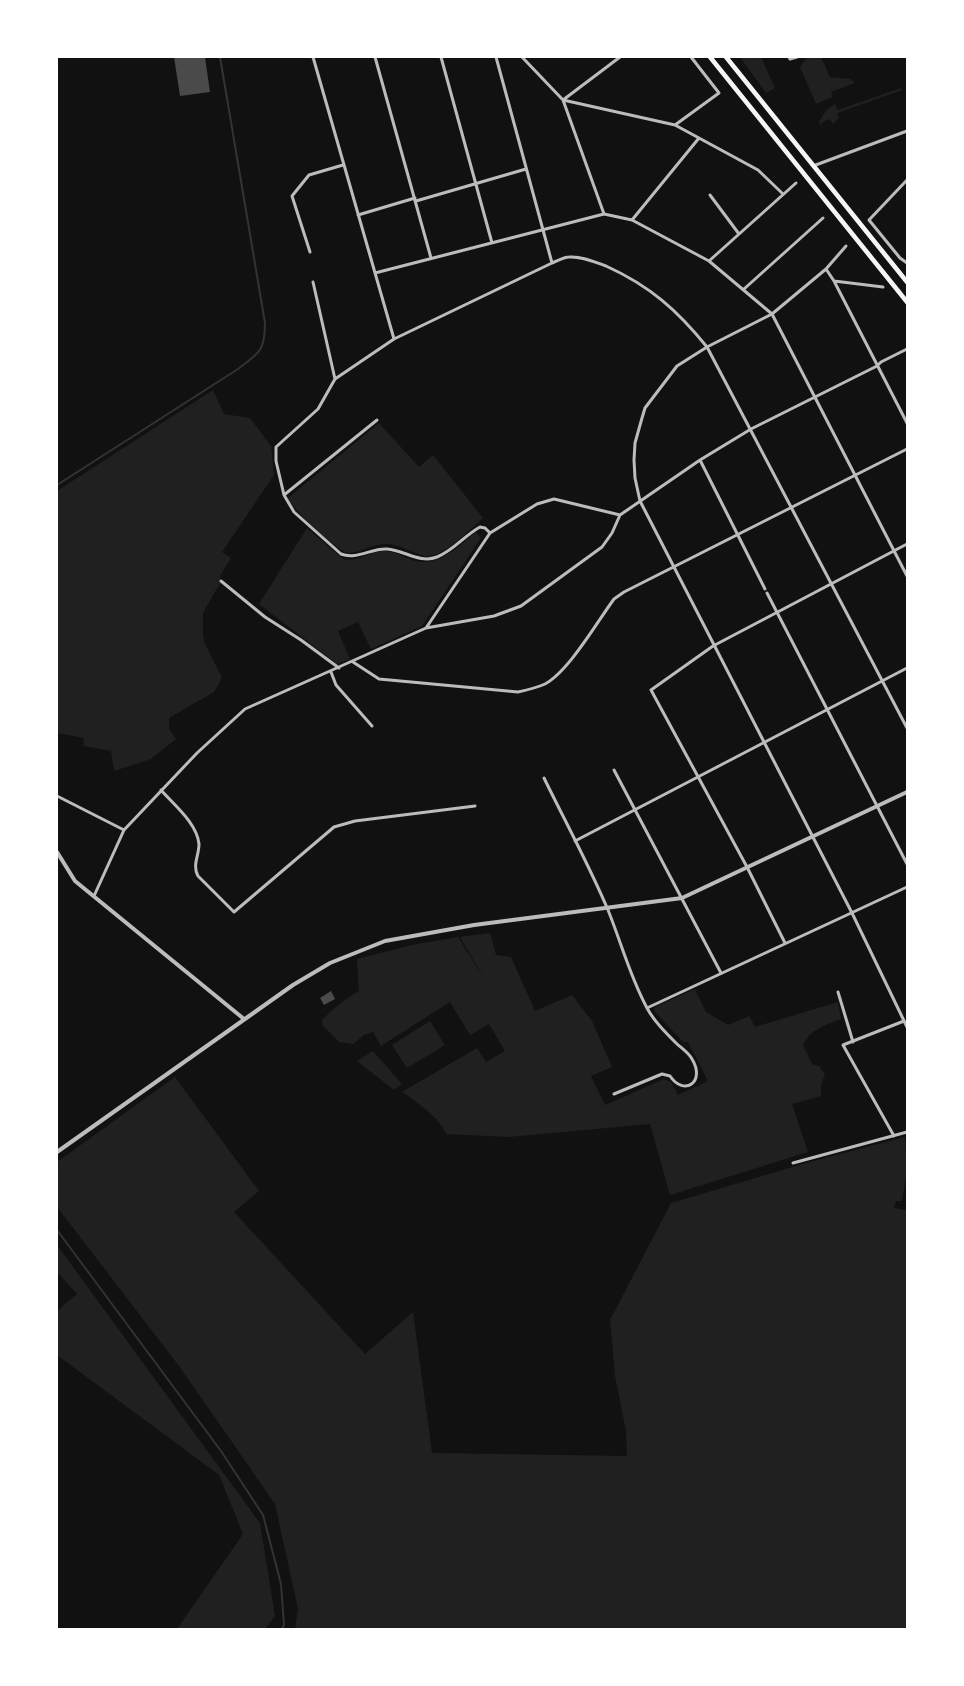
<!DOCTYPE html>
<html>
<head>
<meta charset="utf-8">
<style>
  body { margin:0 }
  #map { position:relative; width:964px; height:1686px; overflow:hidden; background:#111; font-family:"Fira Sans",sans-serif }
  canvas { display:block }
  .frame { position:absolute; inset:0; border:58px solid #fff; pointer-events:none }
</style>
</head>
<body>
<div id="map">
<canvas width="964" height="1686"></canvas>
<div class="frame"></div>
</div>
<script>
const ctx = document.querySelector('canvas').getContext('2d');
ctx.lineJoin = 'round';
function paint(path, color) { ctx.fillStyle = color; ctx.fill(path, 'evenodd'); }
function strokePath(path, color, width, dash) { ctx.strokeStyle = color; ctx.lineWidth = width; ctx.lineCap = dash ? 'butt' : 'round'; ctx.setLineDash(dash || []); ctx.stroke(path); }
paint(new Path2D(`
  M740 57H761L775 88 766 93Z
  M807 57H821L830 77 850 79 855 83 831 92 833 97 816 104 800 67Z
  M901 88 902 90 837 113 839 118 833 124 830 119 821 123 824 131 819 122 826 110 835 104 838 110Z
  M213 390 224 414 250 418 271 446 274 475 222 552 231 558 220 576 221 581 203 613V635L205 644 222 678 214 692 169 718V729L176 739 151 759 114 771 111 751 83 746 84 738 57 733V491Z
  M379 423 419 467 433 455 483 518C470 529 442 559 425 556 412 553 401 545 389 544 374 542 362 553 347 553 332 546 296 513 288 498Z
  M307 528 343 559C357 563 370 551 384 551 395 551 405 558 415 561 440 567 458 546 476 532L481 538 422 626 371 649 358 622 338 631 350 659 337 664 259 604Z
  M490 933 496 955 511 957 535 1011 572 995 592 1021 612 1067 591 1076 605 1105 664 1079 671 1082 678 1095 708 1081 688 1042H683L654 1011 655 1007 695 989 706 1012 728 1025 749 1016 755 1027 838 1002 841 1019C826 1025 810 1029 803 1045L812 1064 819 1066 825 1074 821 1085V1096L792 1104 808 1152 670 1195 650 1124 508 1137 446 1134C439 1117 417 1102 402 1092L477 1048 486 1062 505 1051 489 1024 470 1035 450 1002 381 1046 373 1032 364 1035 353 1044 339 1042 323 1026 322 1020C334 1008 345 999 359 991L357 959 412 945 458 937 486 982 460 937Z
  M430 1021 445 1045 407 1068 392 1045Z
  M373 1051 402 1084 394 1090 357 1061Z
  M175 1077 259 1191 234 1212 365 1354 413 1312 432 1453 627 1456 626 1431 615 1376 610 1320 671 1203 806 1163 905 1137 907 1171 902 1201H896L894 1208 907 1210V1629H295L298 1609 275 1504 179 1366 57 1207V1162Z
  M57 1245 260 1523 275 1616 265 1629H177L243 1534 219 1475 57 1355V1311L77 1294 57 1272Z`), '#202020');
strokePath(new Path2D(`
  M57 485 238 369C259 353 265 351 265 323L220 57
  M57 1230 221 1451 263 1515 281 1584 284 1625 282 1629`), '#333', 2);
paint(new Path2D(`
  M174 57H205L210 92 180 96Z
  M331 991 335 999 324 1005 320 998Z`), '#4a4a4a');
strokePath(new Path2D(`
  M313 57 394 339
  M375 57 431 258
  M441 57 492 243
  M496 57 552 263
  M522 57 563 100 675 125 758 170 783 194
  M789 57 790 59 797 57
  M675 125 719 93 691 57
  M813 166 907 131
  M907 180 869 220 900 258 907 263
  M710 195 739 234
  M416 201 526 169
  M604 214 563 100 620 57
  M358 215 415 198
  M632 220 699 138
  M846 246 826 269 772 314 707 347 677 366 645 408 642 418 635 443 634 460 635 478 640 501 852 913 907 1027
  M310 252 292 196 309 175 343 165
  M709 261 796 183
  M826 269 834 281 907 423
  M375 273 604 214 632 220 709 261 772 314 907 576
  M834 281 883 287
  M313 282 335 379
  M744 289 823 218
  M377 420 284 495 294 512 341 554C357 560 371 548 387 549 404 550 420 564 437 557 453 551 465 535 480 527L485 528 490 533
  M700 460 765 589
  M284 495 276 461V447L318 409 335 379 394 339 552 263C557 261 564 257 569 257 581 256 595 262 606 266 650 286 677 310 707 347L907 728
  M221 581 265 617 301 640 339 668
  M767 593 907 864
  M426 628 490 533 537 504 554 499 620 515
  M353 662 379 679 518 692C527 690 536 688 545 684 569 671 597 622 614 599L624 592 907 449
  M331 672 336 685 372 726
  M614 770 721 973
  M544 778C565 821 589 865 608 910 621 942 630 977 647 1008 654 1021 665 1032 676 1043 681 1048 688 1052 692 1059 706 1082 684 1097 670 1076L662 1074 614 1094
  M161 790C174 805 197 823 199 844 199 856 192 865 198 876L234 912 334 827 355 821 475 806
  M57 796 124 830
  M575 841 907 668
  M94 896 124 830 197 753 245 709 426 628 494 616 521 606 602 547 612 533 620 515 700 460 751 429 877 366 881 362 907 349
  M785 943 747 867 651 690 713 646 907 544
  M838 992 853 1042
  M647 1008 907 887
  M894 1136 843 1045 904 1021
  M793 1163 907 1132`), '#bcbcbc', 3);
strokePath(new Path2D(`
  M57 852 75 881 244 1019
  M57 1152 293 985 330 963 385 941 474 925 682 898 907 792`), '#bcbcbc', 4);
strokePath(new Path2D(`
  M710 57 907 302
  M726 57 907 282`), '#f5f5f5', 4.5);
</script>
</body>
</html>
